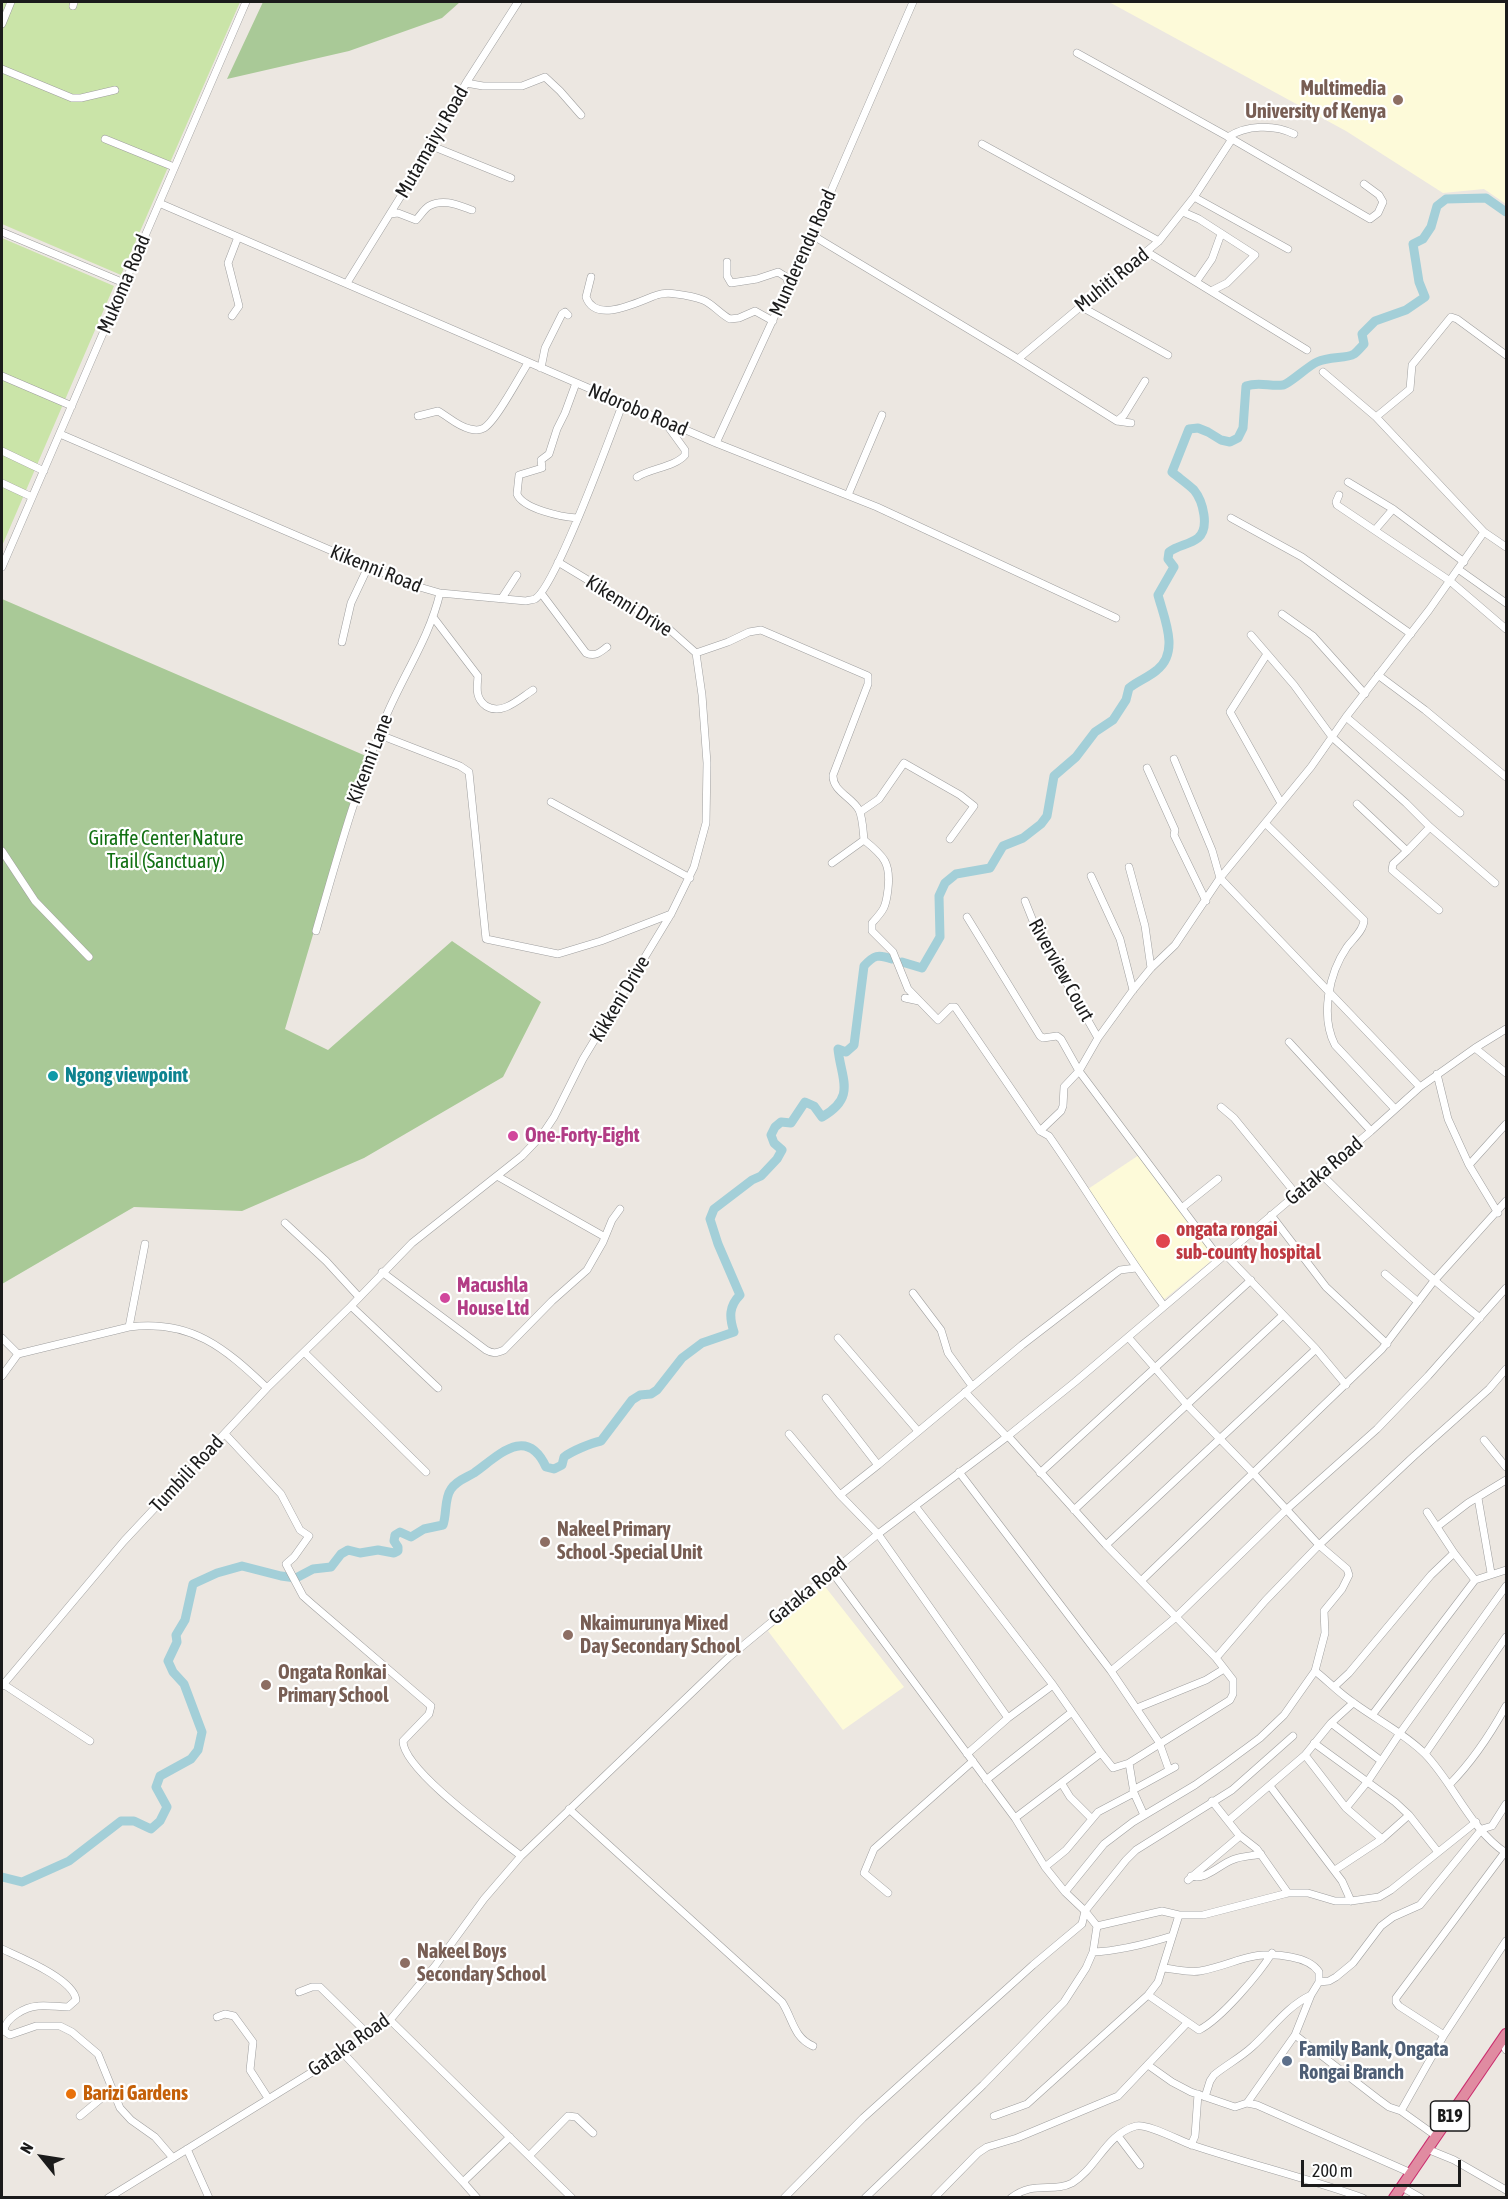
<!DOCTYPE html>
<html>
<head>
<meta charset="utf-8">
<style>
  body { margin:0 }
  #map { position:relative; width:1508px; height:2199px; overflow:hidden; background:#ece7e1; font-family:"Asap Condensed",sans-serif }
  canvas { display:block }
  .frame { position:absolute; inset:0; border:3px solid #1b1b1b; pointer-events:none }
  .north { position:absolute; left:12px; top:2127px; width:60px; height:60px; -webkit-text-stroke:4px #fff; paint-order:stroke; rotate:300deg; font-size:16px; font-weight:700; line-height:24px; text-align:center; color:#1b1b1b }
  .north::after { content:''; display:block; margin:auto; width:21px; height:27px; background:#1b1b1b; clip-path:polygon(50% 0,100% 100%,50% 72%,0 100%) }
  .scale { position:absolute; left:1301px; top:2160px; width:160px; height:27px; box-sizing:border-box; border:3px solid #1b1b1b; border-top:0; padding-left:8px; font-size:18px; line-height:21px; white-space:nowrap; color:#1b1b1b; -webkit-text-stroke:4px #fff; paint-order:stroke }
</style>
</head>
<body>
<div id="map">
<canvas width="1508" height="2199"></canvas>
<div class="frame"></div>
<div class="north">N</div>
<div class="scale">200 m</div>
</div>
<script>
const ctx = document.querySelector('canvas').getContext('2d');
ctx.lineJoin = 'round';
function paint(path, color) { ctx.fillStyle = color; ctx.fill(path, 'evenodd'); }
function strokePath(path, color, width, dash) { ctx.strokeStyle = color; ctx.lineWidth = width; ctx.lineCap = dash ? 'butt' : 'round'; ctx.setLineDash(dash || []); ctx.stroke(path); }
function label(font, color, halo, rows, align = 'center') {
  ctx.font = font + ' "Asap Condensed",sans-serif'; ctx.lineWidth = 4.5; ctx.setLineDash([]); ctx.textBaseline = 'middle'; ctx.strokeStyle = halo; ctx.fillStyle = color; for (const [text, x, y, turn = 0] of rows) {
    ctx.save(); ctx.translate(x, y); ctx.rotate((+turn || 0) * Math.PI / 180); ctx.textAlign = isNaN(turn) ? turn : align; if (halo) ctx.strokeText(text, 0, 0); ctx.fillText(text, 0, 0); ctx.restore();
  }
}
paint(new Path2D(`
  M1109 2H1506V204L1484 189 1443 193 1346 131Z
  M1139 1155 1216 1257 1162 1301 1088 1189Z
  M823 1584 904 1687 843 1730 768 1631Z`), '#fdfad9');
paint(new Path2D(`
  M2 2H240L121 275 2 224Z
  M2 238 114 286 2 546Z`), '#cae4a8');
paint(new Path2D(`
  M263 2H460L442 18 349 51 227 79Z
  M2 599 366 756 285 1029 328 1050 452 941 541 1002 503 1077 364 1158 242 1211 134 1207 2 1284Z`), '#a9c997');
strokePath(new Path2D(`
  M902 962 922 968 940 937 939 896 945 883 956 874 990 868 1003 846 1023 838 1041 824 1047 816 1054 776 1076 757 1095 732 1113 720 1126 700 1129 688C1138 681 1149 677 1157 670 1180 652 1164 618 1158 595L1174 567 1168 559 1169 552C1178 545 1189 545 1198 538 1210 528 1203 501 1194 490 1188 484 1179 478 1172 472L1189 429 1198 428 1208 432 1221 440 1230 442 1238 438 1243 428 1246 386C1260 381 1270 387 1283 385 1289 384 1308 366 1317 362 1330 356 1346 359 1354 354 1357 352 1361 347 1364 344L1362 334 1375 321 1406 310 1425 297 1419 282 1413 244 1423 239 1431 227 1437 206 1446 199 1486 198 1506 212
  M2 1877 22 1882 69 1861 121 1821H134L151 1829 160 1821 167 1807 156 1787 160 1776 191 1759 198 1750 202 1732 184 1684 173 1672 168 1661 177 1642 176 1635 185 1620 193 1584 217 1573 242 1566 281 1576 296 1578 313 1569 331 1567 341 1554 348 1550 360 1553 378 1550 394 1553 398 1551V1547L394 1541 395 1535 400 1532 411 1537 424 1529 443 1525C447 1514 444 1499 451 1489 457 1480 466 1478 474 1473 497 1457 526 1424 546 1467L554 1469 562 1465 564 1457C572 1451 591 1443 601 1441L632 1400 640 1395 651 1394 657 1390 682 1358 702 1343 734 1332C729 1317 729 1306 740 1295L718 1244 710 1219 714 1209 752 1180 761 1176 777 1159 782 1150 774 1143 771 1135 775 1127 781 1122 791 1123 805 1102 814 1106 822 1117C857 1097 841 1079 838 1049L846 1052 854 1045 864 966C874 955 878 954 892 959`), '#a3cfd8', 9);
const minor = new Path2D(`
  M73 6 74 2
  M2 24 11 2
  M2 69 72 98H81L115 90
  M466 83 483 86H522L545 77 560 91 581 115
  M1228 137C1246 125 1274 124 1294 134
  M105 139 174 167
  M1232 139 1370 219 1378 213 1383 202 1379 195 1364 184
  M982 144 1159 241
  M432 146 511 178
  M1194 197 1288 249
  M159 203 716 443 877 507 1116 618
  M1183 212 1199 219 1255 255 1227 283 1211 291
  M390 214 398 213 416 220C420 216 424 209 429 206 443 198 458 205 472 210
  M2 232 124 283
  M812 235 1018 359 1159 241 1194 197 1232 139 1077 53
  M1147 252 1307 350
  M727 262V276L731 283 757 279 778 272 786 277 789 285
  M591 277 586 297C596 325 639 301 657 295 663 293 670 293 676 294 684 295 695 297 703 300 713 304 720 314 730 319L739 318 755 311 773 321
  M1196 282 1212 259 1221 234
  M347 283 432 146 466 83 518 2
  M1080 306 1168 355
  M232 316 239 306 228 263 238 237
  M1018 359 1117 421 1131 423
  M541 368 545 348 562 314 565 312 568 315
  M1323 372 1376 417 1484 532 1506 547
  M2 376 72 406
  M576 383 565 413 557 429 549 454 541 460 542 468 519 475 517 494C523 509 562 517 577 518
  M418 416 438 411C449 417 457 426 470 429 474 430 479 431 484 428 496 421 519 377 528 363
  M1376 417 1410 389 1412 365 1451 317 1457 319 1506 355
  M1117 421 1124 415 1145 381
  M60 434 409 584 440 593 526 601C529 600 533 600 535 599 556 586 611 434 623 403
  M716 443 812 235 913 2
  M2 451 44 471
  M637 477C651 468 675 467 685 455V450L664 421
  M1348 482 1393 509 1464 562
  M2 483 32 497
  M848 495 882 415
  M1339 495 1336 502 1337 505 1450 581 1506 629
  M1231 518 1302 557 1411 634
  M1375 530 1393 509
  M558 562 669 629 696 653
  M2 567 246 2
  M1458 569 1506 603
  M541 593 586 653C595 657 599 653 607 647
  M502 598 517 575
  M1282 614 1313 636 1365 694
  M433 617 478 676C477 688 475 698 486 706 502 716 519 699 533 690
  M1251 635 1294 685 1332 737 1406 803 1430 827 1495 883
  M342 642 351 603 368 567
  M696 653 728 642 749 632 761 630 868 676V684L833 775C832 791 852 797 859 810 863 819 863 831 864 840L832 863
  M1267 654 1230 712 1281 803
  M1378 675 1425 710 1506 777
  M1346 717 1460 813
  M380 735 460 766 469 772 486 939 558 954 601 941 671 914
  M1174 759 1212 850 1220 878 1420 1087
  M1147 768 1175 830 1174 835 1206 901
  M551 802 690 878
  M1357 804 1407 851 1430 827
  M860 812 879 799 904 763 960 795 974 806 950 839
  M1265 823 1364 920C1364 930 1353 939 1347 947 1329 973 1320 1016 1335 1045L1395 1109
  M864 840C884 856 891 863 888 889 886 907 884 910 872 923V931L893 952 908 989 938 1020 951 1007H955L1040 1131 1049 1136C1088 1192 1123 1251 1164 1306
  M2 851 35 901 89 957
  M1407 851 1393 864 1392 870 1439 910
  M1129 867 1145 926 1151 968
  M1091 876 1120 939 1133 990
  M1025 901 1037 931 1098 1038
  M967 917 1040 1036 1043 1038 1057 1036 1061 1039 1079 1071 1220 1259
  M316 931C337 858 357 785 387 714 404 674 430 636 440 593
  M905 998 919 1001
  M1289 1042 1371 1131
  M1475 1048 1506 1073
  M1437 1074 1448 1119 1469 1165 1498 1213
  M1221 1107 1234 1118 1296 1194
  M1040 1131 1061 1111 1063 1106 1064 1087 1079 1071 1098 1038 1133 990 1151 968 1175 945 1220 878 1311 767 1346 717 1429 610 1484 532
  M1469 1165 1506 1124
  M1320 1173C1371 1224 1423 1273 1480 1318
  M497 1176 605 1237
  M1183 1207 1218 1179
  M1271 1215 1326 1287 1387 1344
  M285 1223 326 1261 359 1297
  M1226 1255 1316 1349 1346 1385
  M382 1272 486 1350C493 1354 497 1353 504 1350L552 1301 587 1270 603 1242 612 1220 620 1209
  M1385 1274 1418 1302
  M913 1293 941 1330 948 1353 972 1386
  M351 1306 438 1388
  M129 1327 145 1244
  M2 1338 18 1354
  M838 1338 918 1431
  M304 1352 426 1472
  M18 1354 129 1327C191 1319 225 1348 267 1388
  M2 1376 18 1354
  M965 1392 1007 1437
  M826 1398 878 1465
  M225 1434 281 1494 300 1530 309 1536 294 1557 286 1564 303 1596 312 1604 431 1706 429 1714 403 1741C403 1770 496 1836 521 1856
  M789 1434 840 1495 878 1534 1008 1718
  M1484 1440 1506 1467
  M959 1472 1111 1671 1159 1742 1169 1770
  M1040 1473 1251 1280
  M840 1495 878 1465 1022 1345 1113 1275 1120 1270 1136 1268
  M1478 1498 1491 1573
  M915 1506 1053 1685 1101 1753 1113 1768 1129 1763 1230 1700 1233 1694V1680L1216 1658 1106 1545 1008 1436
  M1074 1510 1283 1315
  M1427 1512 1454 1553 1475 1580
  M1438 1526 1468 1503 1506 1480
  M1106 1545 1316 1349
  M832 1572 1015 1818 1045 1867 1065 1892 1085 1911 1097 1926 1093 1952 1086 1968 1064 2002 983 2085 865 2198
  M1141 1581 1382 1349 1433 1282 1506 1201
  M1216 1658 1265 1601 1319 1545 1414 1456 1489 1389 1506 1369
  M1111 1671 1175 1618 1287 1509 1377 1429 1428 1376 1506 1288
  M1315 1671C1328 1681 1340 1694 1354 1703 1377 1720 1404 1733 1425 1754 1454 1784 1470 1829 1506 1853
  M3 1684 90 1741
  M2 1686 124 1541 267 1388 351 1306 412 1243 522 1156 542 1135 554 1117 583 1059 671 914 694 867 706 823 707 763 702 695 696 653
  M1335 1686 1349 1673 1431 1575 1454 1553
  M1137 1708 1206 1680 1224 1669
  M1373 1714 1475 1580 1506 1570
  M1331 1723 1380 1760
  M1314 1743 1395 1802 1409 1815 1438 1852
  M967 1754 1008 1718 1053 1685
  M1425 1754 1506 1637
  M1305 1755 1346 1808 1382 1839
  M1129 1763 1134 1793 1144 1815
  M986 1780 1072 1712
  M1062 1784 1070 1797 1092 1819
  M1449 1785C1472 1762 1490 1735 1506 1706
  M1270 1786 1342 1881 1351 1901
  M1133 1790 1175 1767
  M1212 1801 1239 1835 1257 1849 1288 1893
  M1346 1808 1368 1781 1400 1733 1506 1586
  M569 1809 782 2002C793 2019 793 2037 813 2046
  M1015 1818 1101 1753
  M1228 1821 1305 1755 1331 1723 1353 1703
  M1045 1867 1066 1850 1098 1812 1134 1793
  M1335 1870 1382 1839 1409 1815
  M1191 1876C1205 1881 1219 1865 1232 1860 1241 1856 1252 1856 1261 1854
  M1188 1880 1240 1836
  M1065 1892 1104 1844 1133 1822 1195 1785 1222 1766 1260 1738 1284 1715 1315 1671 1325 1633 1324 1611 1342 1589 1349 1575 1347 1569 1319 1545 1254 1474 1188 1406 1128 1337
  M888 1893 864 1873 874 1849 973 1761
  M1097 1926 1162 1911 1179 1915H1203L1288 1893H1308L1335 1901H1351L1379 1897 1391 1890 1476 1822
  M2 1949C19 1957 74 1979 76 2000L68 2007C58 2007 48 2005 38 2006 25 2007 5 2018 4 2031L10 2035 36 2026H60L72 2032 98 2054 120 2108 131 2120 155 2137 173 2158
  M1093 1952C1119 1951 1146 1944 1172 1936
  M1319 1982 1329 1981 1336 1977 1353 1963 1381 1926 1393 1917 1420 1905 1482 1829 1492 1826 1506 1804
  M299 1992 312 1987H320L368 2034
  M1148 1995 1199 2030C1221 2019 1259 1974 1272 1953
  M217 2017 225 2014 234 2016 253 2042 250 2070 268 2098
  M390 2020 572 2198
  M1295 2035 1378 2099 1389 2107 1401 2111 1436 2136
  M1444 2035 1399 2006 1396 2002V1998L1505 1852
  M1505 2048 1506 2050
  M343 2053 463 2182 510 2137
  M1148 2065 1172 2082 1191 2092 1235 2107 1247 2103 1295 2035 1311 1995 1319 1982V1972C1313 1963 1302 1959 1291 1957 1251 1949 1237 1964 1200 1971 1189 1973 1175 1969 1163 1968
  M1205 2097 1210 2081 1214 2075C1226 2065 1240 2058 1252 2047 1272 2029 1286 2007 1311 1995
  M1247 2103 1257 2105 1411 2173
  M1401 2111 1444 2035 1506 1941
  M80 2116 104 2096 114 2093
  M994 2116 1027 2104 1148 1995 1158 1982 1179 1915
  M1118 2136 1140 2165
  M1191 2145 1195 2136 1198 2094
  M187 2149 209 2198
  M1427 2149 1454 2160 1506 2190
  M529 2156 568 2116 576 2117 593 2133
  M463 2182 477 2198
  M1402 2187 1421 2198
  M108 2198 343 2053 390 2020 435 1966 484 1899 521 1856 728 1658 878 1534 1008 1436 1075 1382 1371 1131 1420 1087 1475 1048 1506 1029
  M784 2198 863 2118 1033 1965 1082 1924 1085 1911 1126 1860 1136 1850 1232 1790 1293 1736
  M934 2198 978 2153 987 2147 1017 2138 1118 2096 1187 2023
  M1011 2198C1034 2180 1053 2193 1072 2183 1097 2168 1106 2134 1136 2126 1147 2123 1180 2141 1192 2145 1249 2164 1307 2178 1363 2198`);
const highway = new Path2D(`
  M1394 2198 1506 2034`);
strokePath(minor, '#9f9f9f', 8);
strokePath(highway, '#ca2d6e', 12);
strokePath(minor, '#fff', 7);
strokePath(highway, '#e08ba1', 10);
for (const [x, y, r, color] of [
  [1398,100,6,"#8d6e63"],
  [53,1076,6,"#0f9aa8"],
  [513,1136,6,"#d1479c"],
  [1163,1241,8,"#e0444e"],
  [445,1298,6,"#d1479c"],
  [545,1542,6,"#8d6e63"],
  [568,1635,6,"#8d6e63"],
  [266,1685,6,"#8d6e63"],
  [405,1963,6,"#8d6e63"],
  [1287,2061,6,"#5c6f8a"],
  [71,2094,6,"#e8710a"]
]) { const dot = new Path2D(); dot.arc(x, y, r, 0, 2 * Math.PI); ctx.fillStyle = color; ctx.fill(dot); strokePath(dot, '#fff', 2); }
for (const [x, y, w] of [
  [1450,2116,39]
]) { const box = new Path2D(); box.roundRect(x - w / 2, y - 15, w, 30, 4.5); ctx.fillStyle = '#fff'; ctx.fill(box); strokePath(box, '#1b1b1b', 1.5); }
label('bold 18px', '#1b1b1b', null, [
  ["B19",1450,2116]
]);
label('bold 20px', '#785e54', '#fff', [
  ["Multimedia",1386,89,"right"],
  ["University of Kenya",1386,112,"right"],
  ["Nakeel Primary",557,1530],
  ["School -Special Unit",557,1553],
  ["Nkaimurunya Mixed",580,1624],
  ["Day Secondary School",580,1647],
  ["Ongata Ronkai",278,1673],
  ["Primary School",278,1696],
  ["Nakeel Boys",417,1952],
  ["Secondary School",417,1975]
], 'left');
label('20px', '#1b1b1b', '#fff', [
  ["Mutamaiyu Road",432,142,-60],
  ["Munderendu Road",803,253,-66],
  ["Muhiti Road",1112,280,-39],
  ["Mukoma Road",124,284,-67],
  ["Ndorobo Road",638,410,23],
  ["Kikenni Road",376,569,22],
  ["Kikenni Drive",629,606,32],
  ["Kikenni Lane",370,759,-69],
  ["Riverview Court",1061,970,61],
  ["Kikkeni Drive",620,999,-59],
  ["Gataka Road",1324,1171,-40],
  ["Tumbili Road",187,1474,-47],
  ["Gataka Road",808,1591,-39],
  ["Gataka Road",349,2045,-35]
]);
label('20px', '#117012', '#fff', [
  ["Giraffe Center Nature",166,839],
  ["Trail (Sanctuary)",166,862]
]);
label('bold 20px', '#0d838f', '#fff', [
  ["Ngong viewpoint",65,1076]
], 'left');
label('bold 20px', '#b23c85', '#fff', [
  ["One-Forty-Eight",525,1136],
  ["Macushla",457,1286],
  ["House Ltd",457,1309]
], 'left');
label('bold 20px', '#be3a42', '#fff', [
  ["ongata rongai",1176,1230],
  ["sub-county hospital",1176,1253]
], 'left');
label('bold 20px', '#4e5e75', '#fff', [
  ["Family Bank, Ongata",1299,2050],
  ["Rongai Branch",1299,2073]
], 'left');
label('bold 20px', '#c56008', '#fff', [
  ["Barizi Gardens",83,2094]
], 'left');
</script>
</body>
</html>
